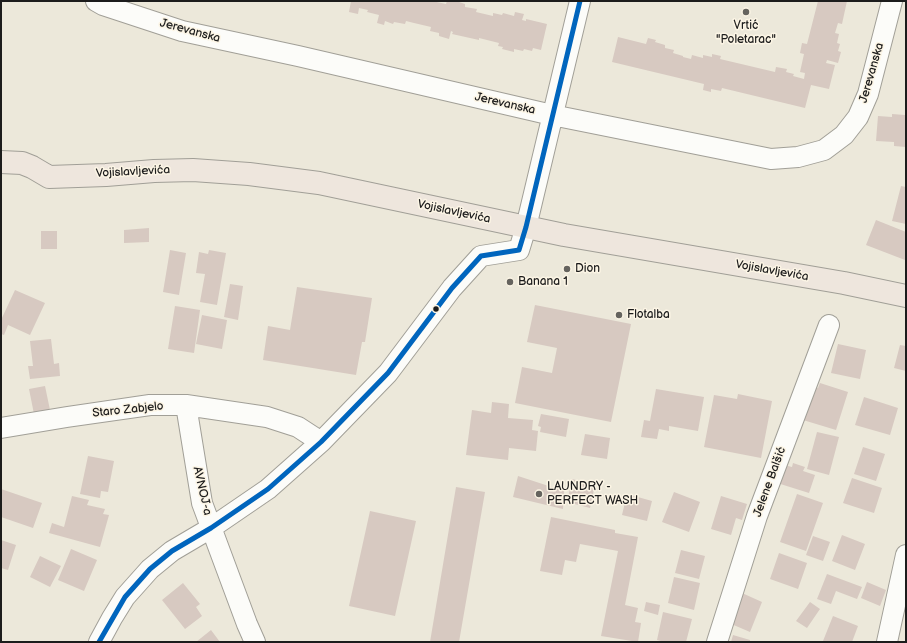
<!DOCTYPE html>
<html>
<head>
<meta charset="utf-8">
<style>
  body { margin:0 }
  #map { position:relative; width:907px; height:643px; overflow:hidden; background:#ece8da; font-family:"Balsamiq Sans",sans-serif }
  canvas { display:block }
  .frame { position:absolute; inset:0; border:2px solid #1c1c1c; pointer-events:none }
</style>
</head>
<body>
<div id="map">
<canvas width="907" height="643"></canvas>
<div class="frame"></div>
</div>
<script>
const ctx = document.querySelector('canvas').getContext('2d');
ctx.lineJoin = 'round';
function paint(path, color) { ctx.fillStyle = color; ctx.fill(path, 'evenodd'); }
function strokePath(path, color, width, dash) { ctx.strokeStyle = color; ctx.lineWidth = width; ctx.lineCap = dash ? 'butt' : 'round'; ctx.setLineDash(dash || []); ctx.stroke(path); }
function label(font, color, halo, rows, align = 'center') {
  ctx.font = font + ' "Balsamiq Sans",sans-serif'; ctx.lineWidth = 3; ctx.setLineDash([]); ctx.textBaseline = 'middle'; ctx.strokeStyle = halo; ctx.fillStyle = color; for (const [text, x, y, turn = 0] of rows) {
    ctx.save(); ctx.translate(x, y); ctx.rotate((+turn || 0) * Math.PI / 180); ctx.textAlign = isNaN(turn) ? turn : align; if (halo) ctx.strokeText(text, 0, 0); ctx.fillText(text, 0, 0); ctx.restore();
  }
}
paint(new Path2D(`
  M351 1H432L446 4 447 1H456L465 4V7L477 9 476 12 493 16V13L502 15 503 13 514 16 515 12 524 14 522 20 526 21V19L547 24 541 50 533 48 532 51 524 49 523 51 514 49V52L502 49 503 47 498 46 499 43 479 38V40L452 34 453 32 451 31 449 39 439 36V33L430 31 431 27 414 23 406 21 405 24 394 22 393 24 385 21 384 25 377 23 379 15 367 12 368 10 359 8 358 14 349 12Z
  M818 1H847L842 24 838 23 835 33 839 34 837 43 840 44 838 51 841 52 838 63 827 60 826 63 835 65 829 89 811 85 805 108 722 88 721 91 711 89V92L703 90 704 84 612 62 618 37 646 44 648 38 656 40 655 42 665 45V48L674 50 673 53 683 56V57L691 59 692 55 703 58V55L712 57V54L721 56 720 59 775 72 776 67 787 69 786 72 794 74 793 76 804 79 805 73 800 72 804 54 800 53 802 43 807 44Z
  M892 114 905 115V118H906V147L894 146V142L876 141 878 116 892 117Z
  M901 186 906 187V224L892 221Z
  M876 220 906 232 905 260 866 245Z
  M149 228V242L124 243V230Z
  M41 231H57V249H41Z
  M170 250 186 253 179 295 163 292Z
  M209 250 226 253 217 305 200 302 205 274 196 273 199 252 208 254Z
  M230 284 243 286 238 320 224 317Z
  M297 287 372 298 365 342H362L356 375 263 360 268 326 290 330Z
  M15 290 45 303 30 335 8 325 4 335 1 334V320Z
  M535 305 631 324 611 422 515 403 522 367 552 373 557 348 527 342Z
  M175 306 200 310 194 353 168 349Z
  M202 315 227 320 222 349 196 344Z
  M51 339 54 364 59 363 60 376 30 379 28 366H33L30 341Z
  M838 344 866 350 860 379 831 373Z
  M900 345 906 346V371L894 368Z
  M820 383 848 392 836 430 803 420 814 387 818 388Z
  M45 386 50 410 34 414 29 389Z
  M656 389 704 397 698 431 669 426V431L659 429 657 439 641 437 644 420 650 421Z
  M738 394 772 401 761 458 704 447 714 395 737 399Z
  M864 397 898 408 890 435 855 425Z
  M492 402 509 404 508 418 533 420 532 430 538 431 536 451 509 448 508 460 466 455 472 410 491 413Z
  M541 414 569 419 566 437 540 432 541 427 538 426Z
  M817 432 839 437 829 475 807 469Z
  M585 434 610 438 607 459 581 455Z
  M863 447 885 454 876 481 854 474Z
  M88 456 114 461 108 492 101 491 100 498 80 494Z
  M793 463 805 467 803 471 815 475 809 493 774 482 780 464 792 467Z
  M518 476 564 491 563 509 513 497Z
  M852 478 882 488 874 513 843 503Z
  M572 479 595 485 590 508 567 502Z
  M456 487 485 492 459 642H430Z
  M1 489 42 503 33 528 1 517Z
  M674 492 700 502 689 532 662 522Z
  M627 494 652 501 647 521 622 515Z
  M797 494 823 503 806 551 780 542Z
  M72 496 89 500 87 505 105 509 103 514 109 515 100 547 49 533 52 523 64 527Z
  M721 496 747 504 742 520 736 518 731 535 711 529Z
  M370 511 416 521 395 616 349 606Z
  M551 517 615 530V533L638 537 625 605 638 608 635 622 641 623 638 642 601 636 618 551 580 544 576 562 565 560 562 575 540 571Z
  M842 535 865 544 855 570 832 561Z
  M813 536 830 542 823 561 806 555Z
  M1 540 16 545 8 570 1 568Z
  M71 549 97 560 84 591 58 580Z
  M681 550 705 556 699 579 675 573Z
  M779 553 807 563 798 589 770 579Z
  M40 556 61 566 50 587 30 577Z
  M827 574 862 587 857 599 836 591 831 604 817 599Z
  M674 577 700 583 694 610 668 603Z
  M867 582 886 590 880 606 861 598Z
  M183 583 200 604 196 607 202 616 185 629 162 600Z
  M742 593 762 602 750 632 729 623Z
  M646 602 660 605 658 615 644 611Z
  M810 602 820 609 807 628 796 621Z
  M663 612 692 619 686 642H665L657 640Z
  M833 616 858 626 852 642 823 641Z
  M211 630 220 642H196Z
  M733 635 750 640V642H731Z`), '#d7c9c1');
const minor = new Path2D(`
  M96 1 103 5 182 31 298 56 552 115 771 159 798 157 824 150 844 135 858 117 868 94 892 1
  M186 405 202 503 247 624 255 642
  M1 428 67 417 150 405H186L267 417 298 427 321 442
  M99 642 112 618 125 597 150 569 172 551 211 528 268 489 321 442 388 373 452 288 481 256 519 250 526 227 580 1
  M717 642 757 516 829 325
  M887 642 906 555`);
const primary = new Path2D(`
  M1 162 22 163 32 167 49 177 106 175 154 171 193 170 249 174 319 183 564 235 844 283 906 296`);
strokePath(minor, '#a19f97', 22);
strokePath(primary, '#a19f97', 24);
strokePath(minor, '#fcfcf9', 20);
strokePath(primary, '#eee6dd', 22);
strokePath(new Path2D(`
  M99 642 125 597 150 569 172 551 211 528 268 489 321 442 388 373 452 288 481 256 519 250 526 227 580 1`), '#0065bd', 5);
for (const [x, y, r, color] of [
  [746,12,4,"#65635e"],
  [567,269,4,"#65635e"],
  [510,282,4,"#65635e"],
  [436,309,3.5,"#1c1c1c"],
  [619,315,4,"#65635e"],
  [539,494,4,"#65635e"]
]) { const dot = new Path2D(); dot.arc(x, y, r, 0, 2 * Math.PI); ctx.fillStyle = color; ctx.fill(dot); strokePath(dot, '#fcf5e5', 1.5); }
label('12px', '#1c1c1c', '#fcf5e5', [
  ["Vrtić",746,26,"center"],
  ["\"Poletarac\"",746,40,"center"],
  ["Dion",575,269],
  ["Banana 1",518,282],
  ["Flotalba",627,315],
  ["LAUNDRY -",547,487],
  ["PERFECT WASH",547,501]
], 'left');
label('12px', '#1c1c1c', '#fcf5e5', [
  ["Jerevanska",190,31,15],
  ["Jerevanska",872,73,-74],
  ["Jerevanska",505,104,13],
  ["Vojislavljevića",133,172,-3],
  ["Vojislavljevića",454,212,12],
  ["Vojislavljevića",772,271,10],
  ["Staro Zabjelo",128,410,-6],
  ["Jelene Balšić",770,482,-70],
  ["AVNOJ-a",202,491,77]
]);
</script>
</body>
</html>
